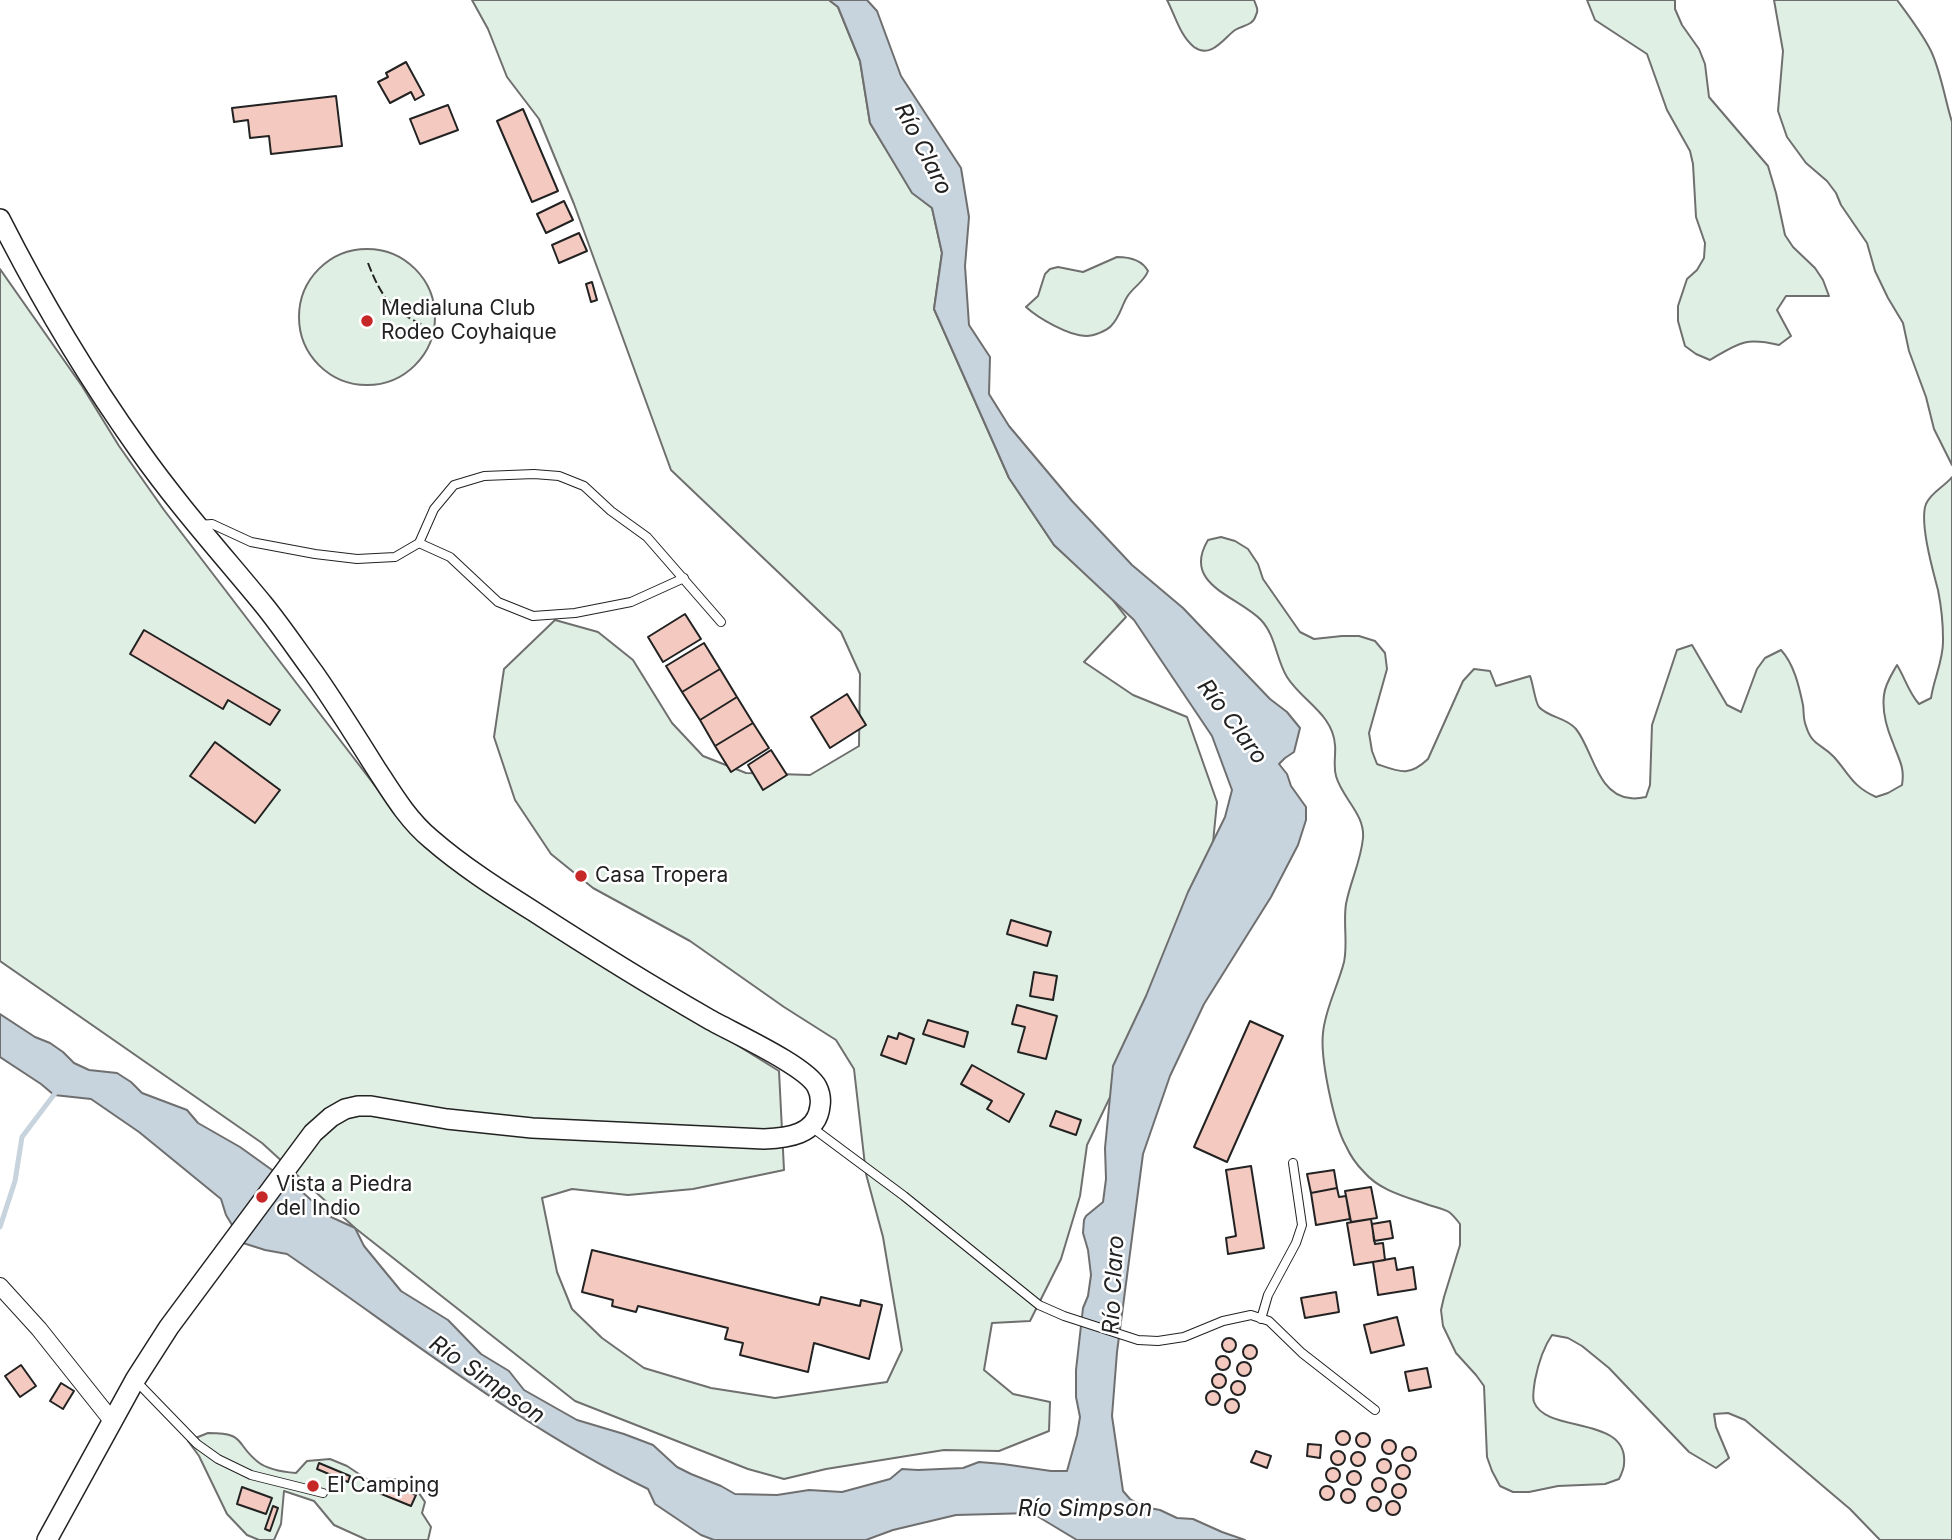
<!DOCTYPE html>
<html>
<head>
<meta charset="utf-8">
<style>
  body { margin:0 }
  canvas { display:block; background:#fff }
</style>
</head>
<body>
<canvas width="1952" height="1540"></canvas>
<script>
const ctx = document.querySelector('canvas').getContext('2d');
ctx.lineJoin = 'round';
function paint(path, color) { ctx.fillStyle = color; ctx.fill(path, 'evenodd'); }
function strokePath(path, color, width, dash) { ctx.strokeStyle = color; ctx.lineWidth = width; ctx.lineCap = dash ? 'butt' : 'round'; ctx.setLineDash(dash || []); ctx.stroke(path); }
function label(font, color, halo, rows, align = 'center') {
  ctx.font = font + ' Inter,sans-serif'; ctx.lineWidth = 5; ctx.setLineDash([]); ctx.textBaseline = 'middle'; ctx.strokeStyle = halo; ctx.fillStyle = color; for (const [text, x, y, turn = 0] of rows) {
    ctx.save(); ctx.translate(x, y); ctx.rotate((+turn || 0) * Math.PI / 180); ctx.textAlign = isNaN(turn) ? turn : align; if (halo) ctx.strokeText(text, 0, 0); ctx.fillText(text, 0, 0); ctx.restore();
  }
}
const green = new Path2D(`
  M472 0H829L838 7 860 61 870 123 912 192 932 208 942 253 934 309 1009 478 1054 545 1108 594 1126 617 1084 662 1133 695 1187 717 1217 802 1210 873 1151 1012 1087 1145 1080 1196 1061 1259 1030 1321 992 1323 984 1370 1013 1394 1050 1402 1049 1431 999 1451 944 1450 826 1469 784 1479 748 1469 575 1401 355 1228 262 1143 0 961V269L82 386 119 446 164 510 405 825 515 908 779 1071 784 1170 693 1189 628 1195 572 1189 542 1198 557 1272 572 1309 602 1338 644 1368 711 1388 775 1398 887 1382 902 1350 883 1237 866 1174 854 1069 836 1040 784 1007 690 941 593 888 551 854 515 800 494 737 504 669 555 620 598 632 633 660 672 723 703 756 746 773 810 775 859 746 860 674 841 632 671 470 574 204 539 119 507 77 488 29Z
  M1167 0H1254C1256 6 1259 9 1256 15 1253 26 1243 25 1235 30 1223 39 1211 59 1194 47 1180 36 1175 15 1167 0Z
  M1587 0H1675V9L1682 25 1699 49 1705 64 1709 97 1768 166 1776 193 1785 235 1793 247 1815 268 1823 280 1829 296H1786L1777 310 1791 336 1779 345C1744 337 1739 343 1710 360L1696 354 1685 346 1678 321V306L1687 279 1697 270 1704 258 1705 243 1696 217 1693 164 1690 151 1667 110 1647 54 1595 20Z
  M1774 0H1897C1909 16 1922 33 1931 51 1941 72 1945 100 1952 122V465L1934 429 1926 397 1909 351 1903 323 1888 298 1875 271 1867 243 1841 205 1836 193 1827 181 1806 163 1787 137 1778 111 1783 51Z
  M299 317a68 68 0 1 1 136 0a68 68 0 1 1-136 0Z
  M1117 257C1129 257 1142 260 1148 271 1144 282 1133 287 1127 297 1121 307 1120 317 1111 326 1106 331 1094 336 1086 336 1069 336 1038 318 1026 307L1038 296 1045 274 1050 269 1058 267 1083 272Z
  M1952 477V1540H1880L1850 1509 1745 1420 1728 1413 1714 1414 1716 1427 1729 1458 1716 1468 1689 1452 1609 1368 1582 1346 1568 1338 1552 1335C1543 1348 1538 1365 1535 1380 1534 1387 1532 1396 1534 1402 1546 1434 1629 1415 1624 1464 1624 1469 1621 1475 1619 1479L1605 1484 1558 1486 1529 1492H1513L1500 1486 1492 1471 1487 1457 1484 1386 1476 1375 1456 1353 1443 1326 1441 1310 1444 1297 1460 1245V1224C1457 1220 1453 1215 1449 1212 1444 1209 1435 1207 1429 1205 1407 1197 1380 1191 1364 1172 1357 1165 1350 1155 1346 1146 1334 1125 1320 1058 1323 1033 1325 1009 1338 986 1344 962 1348 944 1343 923 1346 904 1350 882 1361 861 1363 838 1365 814 1342 798 1336 776 1333 765 1336 755 1335 745 1333 714 1302 701 1287 677 1276 659 1276 636 1261 620 1238 596 1181 585 1208 540L1221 537 1235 541 1248 549 1258 564 1263 579 1300 632 1314 639 1342 636H1359L1375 641 1385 653 1387 669 1369 733 1372 751 1377 764C1400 772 1409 777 1428 759L1463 681 1474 669 1490 671 1496 686 1530 676C1533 683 1535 702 1539 707 1549 718 1566 717 1576 729 1593 750 1597 795 1630 798 1635 799 1641 798 1646 797L1650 785 1652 725 1677 650 1692 645 1727 705 1741 712 1757 669 1765 658 1781 650C1794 664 1799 686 1803 705 1804 712 1803 719 1806 726 1812 746 1821 743 1834 757 1850 775 1852 786 1876 797L1888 793 1902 785C1905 767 1899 760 1893 743 1887 729 1882 710 1884 695 1885 684 1892 674 1897 665 1905 678 1909 693 1919 704L1931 698C1934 678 1944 659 1943 639 1943 623 1941 605 1938 590 1933 571 1919 522 1926 504 1931 492 1944 487 1952 477Z
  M208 1433C247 1433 234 1443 258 1462 268 1470 283 1472 296 1473L307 1461 330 1459 347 1466 371 1482C395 1474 412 1480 425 1502L422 1513 431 1527 428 1540H367L334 1525 314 1501 284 1491 281 1524 274 1540H259L247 1535 227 1514 199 1456 188 1441Z`);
paint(green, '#e0efe3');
strokePath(green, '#6f6f6f', 2);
const water = new Path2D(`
  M829 0H867L877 11 901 76 961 168 969 217 965 266 969 325 990 357 989 394 1009 426 1072 501 1132 565 1183 608 1270 699 1287 712 1300 728 1294 752 1285 758 1279 764 1287 774 1291 786 1306 807V820L1298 845 1271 897 1204 1004 1170 1076 1143 1154 1117 1352 1112 1416 1123 1491 1130 1499 1144 1507 1160 1510 1177 1518 1193 1519 1222 1532 1245 1540H1077L1032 1513 956 1515 893 1530 866 1540H714L701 1535 655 1504 648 1489C520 1427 404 1334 287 1254L265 1250 243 1243 226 1215 221 1199 139 1132 91 1099 54 1095 41 1084 0 1057V1014L35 1037 50 1043 63 1052 74 1063 89 1070 117 1073 131 1082 142 1093 187 1110 198 1123 240 1147 300 1190 329 1216 355 1228 364 1246 401 1291 448 1320 481 1354 509 1371 524 1390 577 1420 624 1434 653 1445 677 1467 691 1474 721 1486 735 1494 777 1495 809 1490 842 1492 890 1479 902 1469 918 1470 963 1468 979 1462 1003 1464 1051 1471H1067L1077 1435 1080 1417 1076 1397V1370L1083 1308 1088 1296 1091 1275 1088 1250 1083 1233 1084 1220 1086 1216 1103 1202 1106 1179 1105 1148 1113 1066 1146 996 1188 892 1225 817 1232 790 1212 736 1134 620 1054 545 1009 478 934 309 942 253 932 208 912 193 870 123 860 61 838 7Z`);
paint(water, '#c7d3dd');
strokePath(water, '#6f6f6f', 2);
strokePath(new Path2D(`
  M0 1227 15 1181 22 1137 56 1092`), '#c7d3dd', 5);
const building = new Path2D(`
  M406 62 424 95 415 100 411 92 390 103 378 82 388 77 386 73Z
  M336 96 342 146 271 154 269 136 250 138 248 120 234 122 232 108Z
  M448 105 458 130 420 144 410 119Z
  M523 109 558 191 532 202 497 121Z
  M564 201 573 220 546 233 537 214Z
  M579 233 587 251 559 263 552 245Z
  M592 282 597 300 591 302 586 284Z
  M685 614 701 639 663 662 648 637Z
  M144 630 280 710 270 725 228 700 223 709 130 654Z
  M704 643 720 669 682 692 666 666Z
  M720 669 737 697 700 720 682 692Z
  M847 694 866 725 830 748 811 717Z
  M737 697 753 723 715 746 700 720Z
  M753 723 769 748 731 772 715 746Z
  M215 742 280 790 255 823 190 776Z
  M771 750 787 775 763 790 748 765Z
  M1011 920 1051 932 1047 946 1007 934Z
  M1034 972 1057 976 1053 1000 1030 996Z
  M1017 1005 1057 1016 1046 1059 1018 1052 1025 1027 1012 1024Z
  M928 1020 968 1032 964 1047 923 1034Z
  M1250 1021 1283 1036 1227 1162 1194 1147Z
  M899 1033 914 1039 906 1064 881 1055 888 1036 897 1039Z
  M972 1065 1024 1094 1009 1122 987 1109 992 1101 961 1084Z
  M1056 1111 1081 1120 1076 1135 1050 1126Z
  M1251 1166 1264 1248 1228 1254 1226 1238 1236 1236 1226 1170Z
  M1334 1170 1337 1188 1311 1193 1307 1174Z
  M1371 1187 1377 1218 1351 1222 1345 1191Z
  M1337 1188 1339 1197 1346 1196 1350 1219 1316 1225 1311 1193Z
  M1371 1219 1375 1244 1383 1243 1385 1260 1354 1265 1347 1223Z
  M1390 1221 1393 1238 1374 1241 1372 1224Z
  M592 1250 819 1305 821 1297 860 1306 861 1300 882 1305 869 1359 814 1343 808 1372 740 1355 743 1343 725 1339 728 1328 638 1306 636 1312 612 1306 613 1300 582 1292Z
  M1395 1258 1397 1270 1413 1267 1416 1289 1378 1295 1373 1262Z
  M1336 1292 1339 1312 1305 1318 1301 1298Z
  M1397 1317 1404 1345 1371 1353 1364 1325Z
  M1222 1345a7 7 0 1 1 14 0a7 7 0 1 1-14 0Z
  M1243 1352a7 7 0 1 1 14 0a7 7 0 1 1-14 0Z
  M1216 1363a7 7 0 1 1 14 0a7 7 0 1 1-14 0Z
  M1237 1369a7 7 0 1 1 14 0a7 7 0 1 1-14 0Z
  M21 1365 36 1386 20 1397 5 1376Z
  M1427 1368 1431 1387 1409 1391 1405 1372Z
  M1212 1381a7 7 0 1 1 14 0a7 7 0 1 1-14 0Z
  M1231 1388a7 7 0 1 1 14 0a7 7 0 1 1-14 0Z
  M61 1383 74 1391 63 1409 50 1401Z
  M1206 1398a7 7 0 1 1 14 0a7 7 0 1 1-14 0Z
  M1225 1406a7 7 0 1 1 14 0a7 7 0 1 1-14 0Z
  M1336 1438a7 7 0 1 1 14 0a7 7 0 1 1-14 0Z
  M1356 1440a7 7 0 1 1 14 0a7 7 0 1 1-14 0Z
  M1382 1447a7 7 0 1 1 14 0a7 7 0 1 1-14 0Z
  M1308 1444 1321 1445 1320 1458 1307 1456Z
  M1402 1454a7 7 0 1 1 14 0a7 7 0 1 1-14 0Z
  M1256 1451 1271 1456 1267 1468 1251 1462Z
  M1331 1458a7 7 0 1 1 14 0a7 7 0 1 1-14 0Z
  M1351 1459a7 7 0 1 1 14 0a7 7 0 1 1-14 0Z
  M1377 1466a7 7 0 1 1 14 0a7 7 0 1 1-14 0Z
  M319 1463 350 1476 348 1482 317 1469Z
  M1396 1472a7 7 0 1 1 14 0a7 7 0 1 1-14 0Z
  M1326 1475a7 7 0 1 1 14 0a7 7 0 1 1-14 0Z
  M1347 1478a7 7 0 1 1 14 0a7 7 0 1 1-14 0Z
  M1372 1485a7 7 0 1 1 14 0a7 7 0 1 1-14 0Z
  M384 1482 416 1495 411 1506 379 1493Z
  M1392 1491a7 7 0 1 1 14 0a7 7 0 1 1-14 0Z
  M1320 1493a7 7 0 1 1 14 0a7 7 0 1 1-14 0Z
  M242 1487 272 1498 266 1514 237 1504Z
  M1341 1496a7 7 0 1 1 14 0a7 7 0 1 1-14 0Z
  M1367 1504a7 7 0 1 1 14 0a7 7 0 1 1-14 0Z
  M1386 1508a7 7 0 1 1 14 0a7 7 0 1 1-14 0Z
  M273 1506 278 1508 270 1531 265 1529Z`);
paint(building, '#f3c9c0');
strokePath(building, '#222', 2);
const service = new Path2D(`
  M198 525 212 524 251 542 315 554 357 559 395 557 419 543 434 509 454 485 484 476 534 474 559 476 584 486 611 511 647 537 721 622
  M419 543 450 557 498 602 533 616 575 613 631 602 684 578
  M810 1126 904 1196 1039 1305 1064 1316 1138 1340 1158 1341 1184 1337 1223 1321 1251 1315 1269 1321 1302 1353 1375 1410
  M1261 1319 1268 1295 1296 1243 1302 1225 1293 1163
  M135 1380 197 1444 218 1459 251 1475 323 1493`);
const minor = new Path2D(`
  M0 1286 39 1329 113 1422`);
const tertiary = new Path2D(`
  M0 219C41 300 87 377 139 450 177 504 221 553 263 604 281 626 297 650 314 673 335 703 355 735 375 767 392 793 407 819 431 839 462 866 498 889 533 911 590 948 648 984 707 1018 731 1032 807 1066 817 1087 820 1093 821 1100 820 1106 817 1135 787 1138 764 1139L532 1128 447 1119 371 1106H358L345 1109 331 1117 313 1133 169 1327 135 1380 47 1540`);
strokePath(service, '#222', 10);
strokePath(minor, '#222', 18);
strokePath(tertiary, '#222', 22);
strokePath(service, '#fff', 8);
strokePath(minor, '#fff', 16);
strokePath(tertiary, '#fff', 19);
strokePath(new Path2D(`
  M368 263C382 299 392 311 427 327`), '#222', 2, [9, 3.5]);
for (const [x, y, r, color] of [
  [367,321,7,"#c62828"],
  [581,876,7,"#c62828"],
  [262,1197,7,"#c62828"],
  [313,1486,7,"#c62828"]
]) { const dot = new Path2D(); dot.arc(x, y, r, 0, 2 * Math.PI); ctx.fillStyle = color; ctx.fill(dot); strokePath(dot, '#fff', 2.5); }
label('21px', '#222', '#fff', [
  ["Medialuna Club",381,309],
  ["Rodeo Coyhaique",381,333],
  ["Casa Tropera",595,876],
  ["Vista a Piedra",276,1185],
  ["del Indio",276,1209],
  ["El Camping",327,1486]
], 'left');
label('italic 23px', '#222', '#fff', [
  ["Río Claro",923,149,63],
  ["Río Claro",1232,722,53],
  ["Río Claro",1114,1285,-87],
  ["Río Simpson",487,1380,35],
  ["Río Simpson",1085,1509]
]);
</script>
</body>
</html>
